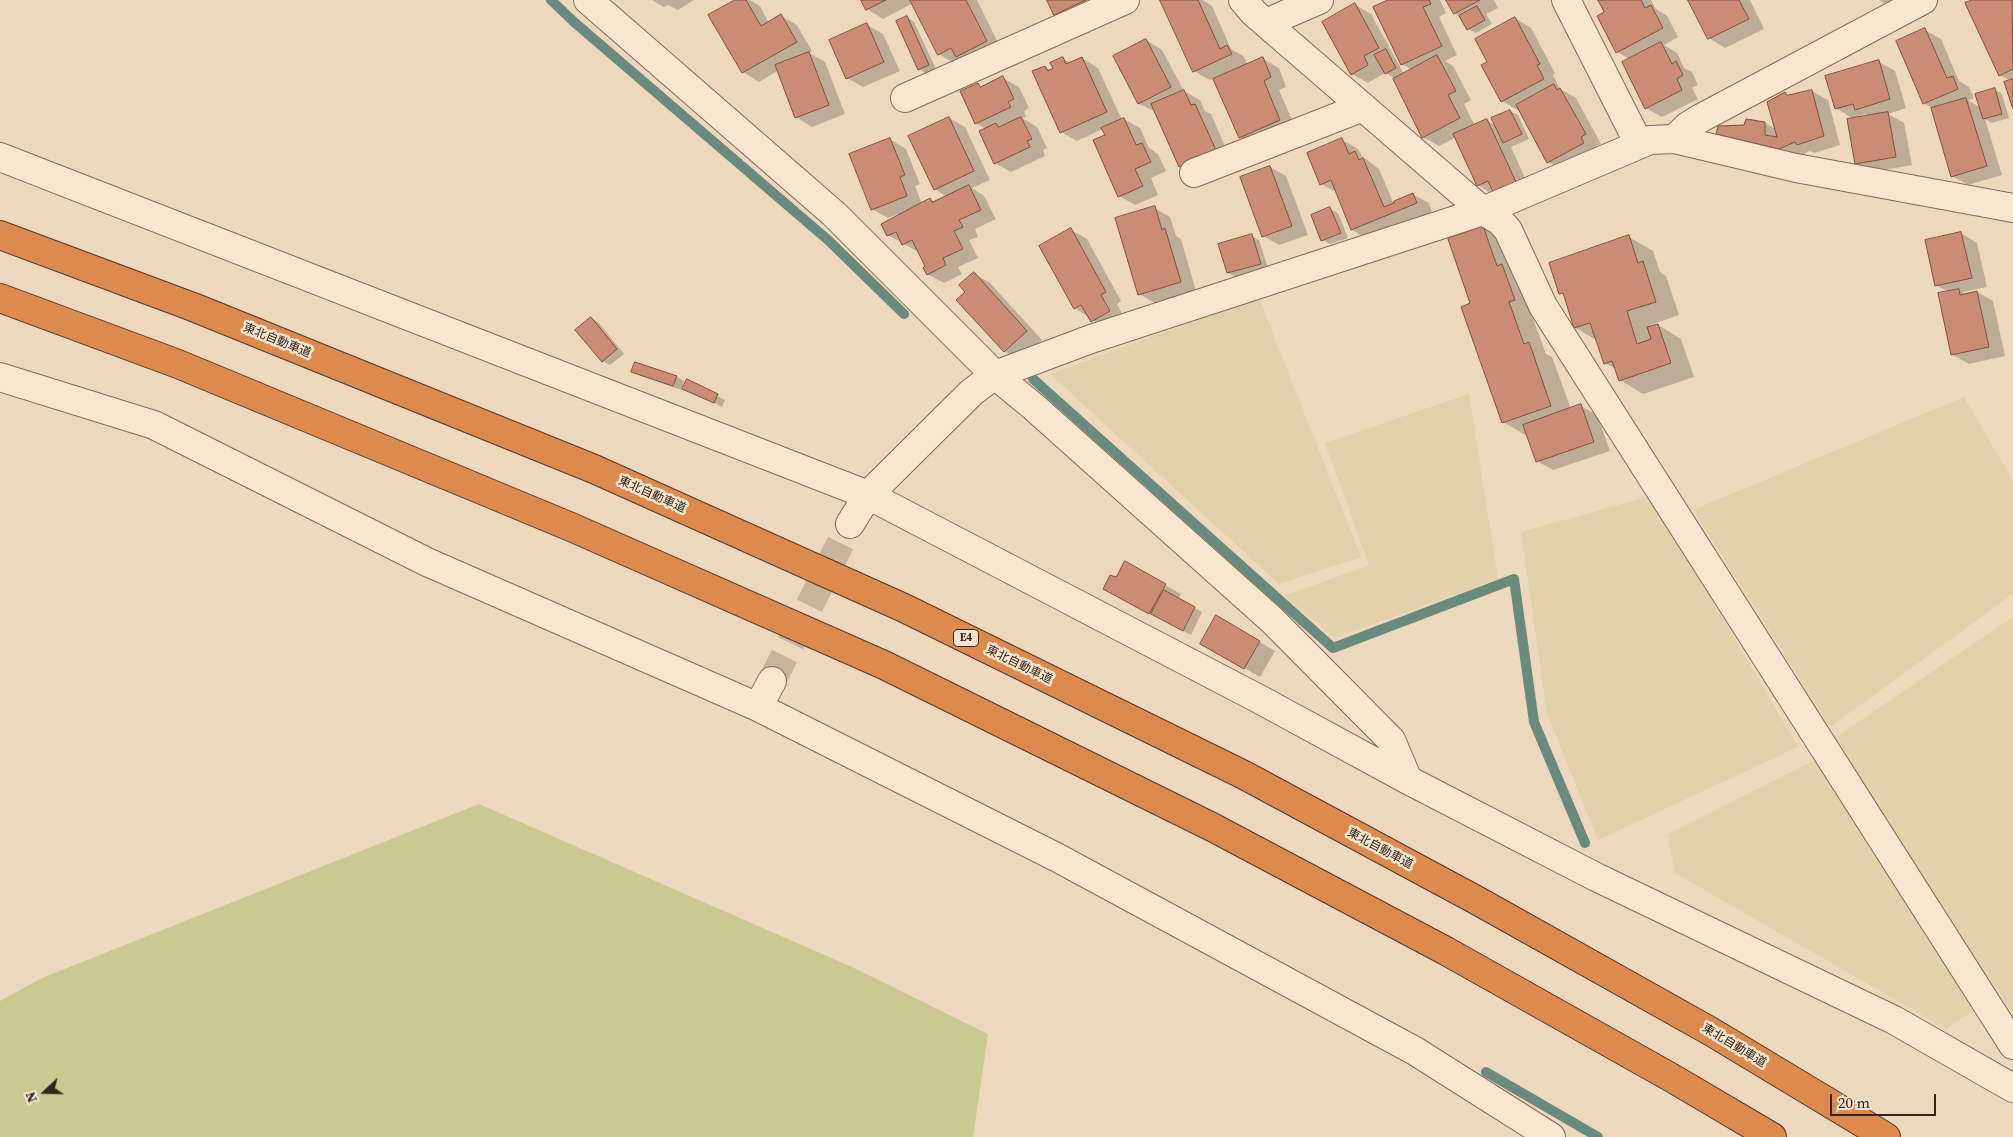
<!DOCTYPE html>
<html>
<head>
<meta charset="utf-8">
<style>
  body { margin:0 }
  #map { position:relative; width:2013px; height:1137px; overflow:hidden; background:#edd8be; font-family:"Source Serif 4",serif }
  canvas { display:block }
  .north { position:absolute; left:20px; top:1067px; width:50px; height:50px; -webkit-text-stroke:4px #f4e3cd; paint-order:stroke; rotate:249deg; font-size:14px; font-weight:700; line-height:20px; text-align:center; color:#34241b }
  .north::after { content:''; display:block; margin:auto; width:18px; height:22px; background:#34241b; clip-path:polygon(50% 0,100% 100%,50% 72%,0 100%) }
  .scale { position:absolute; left:1830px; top:1094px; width:106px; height:22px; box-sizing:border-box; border:2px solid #34241b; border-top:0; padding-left:6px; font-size:15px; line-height:18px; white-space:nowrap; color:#34241b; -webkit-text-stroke:4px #f4e3cd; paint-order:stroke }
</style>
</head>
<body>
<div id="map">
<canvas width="2013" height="1137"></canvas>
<div class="north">N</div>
<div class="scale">20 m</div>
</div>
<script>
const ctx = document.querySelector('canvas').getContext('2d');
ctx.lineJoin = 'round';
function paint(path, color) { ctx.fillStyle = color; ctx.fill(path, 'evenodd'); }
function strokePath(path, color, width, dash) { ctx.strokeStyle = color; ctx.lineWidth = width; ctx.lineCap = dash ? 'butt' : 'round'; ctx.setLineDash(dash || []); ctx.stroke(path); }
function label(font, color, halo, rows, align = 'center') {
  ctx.font = font + ' "Source Serif 4","Noto Sans JP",serif'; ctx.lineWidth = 5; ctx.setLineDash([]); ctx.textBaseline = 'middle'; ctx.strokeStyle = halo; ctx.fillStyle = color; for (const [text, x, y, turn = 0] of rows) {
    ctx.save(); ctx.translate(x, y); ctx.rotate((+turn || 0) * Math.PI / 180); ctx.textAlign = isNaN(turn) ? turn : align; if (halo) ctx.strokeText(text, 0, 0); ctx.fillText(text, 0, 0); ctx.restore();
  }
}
paint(new Path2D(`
  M1259 298 1361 557 1279 584 1050 374Z
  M1469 394 1498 579 1335 638 1284 596 1369 565 1325 443Z
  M1964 397 2013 481V594L1830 727 1693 510Z
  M1651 496 1798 747 1598 840 1547 713 1521 532Z
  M2013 617V1014L1833 739Z
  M1817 759 1976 1009 1946 1029 1675 873 1668 834Z`), '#e2d1ab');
paint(new Path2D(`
  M479 804 852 967 988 1034 973 1137H0V1001L42 978Z`), '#cac992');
paint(new Path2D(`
  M652 0H694L678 10 668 5 664 7Z
  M737 0H750L760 6 769 23 781 16 797 25 812 51 809 53 825 62 845 114 812 127 796 117 779 70 759 82 743 72Z
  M862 0H977L1002 51 955 63 938 54 913 3 883 19 867 9Z
  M1048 0H1108L1071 24 1055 14Z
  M1161 0H1203L1212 6 1231 49 1243 56 1248 65 1263 59 1279 68 1286 87 1279 90 1296 129 1256 146 1240 137 1214 79 1210 80 1194 71Z
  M1391 0H1440L1446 13 1439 17 1457 55 1445 61 1453 66 1471 100 1464 104 1475 126 1486 120 1496 126 1510 111 1518 115 1529 139 1511 147 1531 191 1494 195 1478 185 1456 137 1439 146 1423 137 1394 78 1385 73 1368 83 1352 74 1355 5 1371 14 1404 74 1412 70 1402 64Z
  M1448 0H1494L1498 8 1486 14 1492 24 1476 33 1468 29 1462 18 1455 13Z
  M1599 0H1651L1656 9 1667 16 1678 37 1664 45 1677 53 1684 68 1692 72 1698 85 1692 88 1698 99 1662 117 1646 108 1630 59 1617 52 1606 12Z
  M1690 0H1750L1764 29 1725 48 1709 38Z
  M1879 0H1915L1896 10Z
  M1975 0H2013V105L2011 81 2000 75Z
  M907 17 914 22 936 69 927 74 919 69Z
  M1515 18 1531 28 1555 73 1553 75 1560 89 1576 98 1601 144 1596 146 1599 152 1564 171 1548 162 1520 109 1518 110 1502 101 1488 63Z
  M867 25 883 34 900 71 863 87 847 78Z
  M1925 30 1941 39 1959 81 1969 87 1974 98 1968 100 1981 108 1994 89 2002 94 2009 118 1992 123 1985 119 2002 175 1968 185 1952 176 1932 108 1924 103Z
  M1146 40 1162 50 1184 91 1200 100 1205 111 1211 114 1231 160 1196 176 1180 166 1156 112 1139 104Z
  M1082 58 1098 68 1122 120 1124 119 1140 128 1149 148 1158 154 1166 171 1151 178 1158 195 1135 205 1119 196 1106 136 1103 129 1077 141 1061 132 1045 67 1051 70 1063 59 1071 63Z
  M1879 62 1895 71 1906 108 1888 114 1904 123 1912 165 1872 172 1856 163 1869 117 1865 114 1852 118 1836 108Z
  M1003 78 1019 87 1029 108 1024 111 1026 117 1022 118 1037 127 1047 148 1043 150 1045 156 1011 172 995 163 986 129 976 123 978 84 982 87Z
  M1812 91 1828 100 1840 145 1814 153 1810 151 1796 157 1734 143 1718 133 1765 123 1777 130 1785 94 1789 96Z
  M949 118 965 127 990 180 972 188 984 196 996 219 975 229 978 237 969 240 978 258 958 267 962 274 944 283 927 274 920 253 888 235 898 214 888 218 872 209 890 139 906 149 920 184 915 186 922 204 930 199 935 202 947 197 935 189Z
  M1342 140 1358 149 1362 156 1379 169 1393 202 1412 194 1429 203 1432 212 1368 239 1352 230 1338 193 1321 184Z
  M1270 167 1286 176 1308 235 1279 245 1263 236Z
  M1154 208 1170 217 1176 236 1181 239 1196 291 1155 303 1139 294Z
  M1330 209 1338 213 1348 238 1330 244 1322 240Z
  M1483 228 1506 241 1538 313 1532 316 1546 354 1552 357 1571 409 1581 406 1597 415 1610 451 1553 470 1537 461 1527 436 1503 422 1472 304Z
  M1071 230 1087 239 1121 301 1117 304 1126 321 1108 330 1075 308Z
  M1961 233 1977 243 1987 287 1962 292 1966 294 1977 292 1993 301 2005 356 1969 364 1953 355 1948 292 1936 285Z
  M1252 236 1259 240 1268 268 1236 277 1228 273Z
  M1629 237 1653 251 1660 272 1666 276 1679 315 1650 325V327L1658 325 1681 339 1694 377 1643 394 1620 380 1616 369 1605 363 1596 340 1576 328 1565 296 1560 293Z
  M974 274 990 283 1042 340 1020 360 1004 351 966 292Z
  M591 318 599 323 624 354 610 365 602 361Z
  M633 372 677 377 684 381 682 387H684L687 381 725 400 722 407 682 387 681 390 641 376Z
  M1125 563 1181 594 1178 599 1202 612 1191 635 1120 597 1116 579Z
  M1217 617 1275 651 1260 677 1202 644Z`), '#0003');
strokePath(new Path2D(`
  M551 0 574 22 828 240 904 314
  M1033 379 1333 648 1514 579 1534 722 1585 843
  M1486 1072 1598 1137`), '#698b7e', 10);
const building = new Path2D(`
  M735 0H746L761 26 781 14 797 42 742 73 708 15Z
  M861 0H886L866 10Z
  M910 0H966L987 41 956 57 951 48 938 55Z
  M1047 0H1086L1054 15Z
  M1160 0H1198L1220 49 1227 45 1232 54 1193 72Z
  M1388 0H1429L1431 4 1423 7 1442 46 1401 65 1373 7Z
  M1446 0H1480L1454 14Z
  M1598 0H1641L1645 8 1651 5 1663 28 1616 53 1597 16 1604 12Z
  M1688 0H1739L1749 19 1708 39Z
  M1972 0H2012L2013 69 1999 76 1965 3Z
  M1355 3 1379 48 1364 56 1368 65 1351 75 1322 22Z
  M1477 6 1485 20 1467 30 1459 16Z
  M907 16 929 65 918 70 896 21Z
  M1515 17 1540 64 1537 65 1544 79 1501 102 1481 65 1487 62 1475 39Z
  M867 23 884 62 846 79 829 40Z
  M1925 28 1947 78 1953 76 1958 89 1923 104 1896 41Z
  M1146 39 1171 87 1138 104 1113 56Z
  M1661 42 1672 64 1676 61 1683 75 1677 79 1682 90 1645 109 1622 62Z
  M1386 49 1396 68 1385 74 1374 55Z
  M809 52 829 105 795 118 775 65Z
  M1437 55 1456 91 1448 95 1460 118 1422 138 1393 79Z
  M1063 57 1066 64 1082 57 1107 112 1060 133 1032 71 1045 66 1048 71 1053 68 1050 63Z
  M1263 57 1271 77 1264 81 1280 120 1239 138 1213 79Z
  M1879 60 1890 99 1855 110 1853 104 1835 109 1825 76Z
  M1003 76 1014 99 1008 102 1011 107 975 124 960 91 978 83 980 87Z
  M2013 79V109L2004 82Z
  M1554 84 1557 90 1560 88 1586 134 1581 137 1584 143 1547 163 1516 105Z
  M1995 88 2002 114 1983 119 1975 94Z
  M1184 90 1191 105 1195 104 1216 150 1179 167 1151 104Z
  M1812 90 1824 136 1797 145 1795 142 1779 149 1716 134 1718 126 1744 125 1746 119 1765 122V135L1777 137 1767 102 1785 92 1787 95Z
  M1966 98 1987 166 1951 177 1931 108Z
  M1510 110 1522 134 1503 143 1491 118Z
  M1888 112 1896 157 1855 164 1847 119Z
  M949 117 974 171 934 190 908 136Z
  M1021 117 1032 139 1027 141 1030 147 994 164 979 131 996 123 998 127Z
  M1124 118 1136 145 1142 143 1151 162 1135 169 1143 186 1118 197 1093 140 1105 135 1101 128Z
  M1487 119 1516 182 1493 192 1488 181 1477 186 1453 134Z
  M890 138 905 175 900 177 907 196 871 210 849 154Z
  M1342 138 1349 154 1355 151 1359 160 1363 158 1384 207 1394 203V201L1413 193 1417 203 1351 230 1331 180 1320 185 1307 153Z
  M1270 166 1292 226 1262 237 1240 177Z
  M969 185 981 210 959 220 963 227 954 231 963 249 943 258 946 265 927 275 923 268 925 266 912 240 902 245 896 232 887 236 881 224 930 198 932 202Z
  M1155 206 1162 230 1165 228 1181 282 1138 295 1115 218Z
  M1330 207 1341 233 1321 241 1311 215Z
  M1483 226 1497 266 1502 264 1515 300 1509 302 1524 344 1529 342 1551 406 1502 423 1461 307 1470 303 1448 239Z
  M1071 228 1106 292 1101 295 1110 311 1091 322 1081 305 1074 309 1039 246Z
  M1961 232 1972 278 1935 286 1925 240Z
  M1252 234 1261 264 1227 273 1218 244Z
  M1629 235 1638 263 1643 261 1656 302 1627 311 1637 344 1651 339 1647 327 1658 324 1671 363 1619 381 1612 361 1604 364 1590 323 1574 328 1563 293 1559 294 1549 263Z
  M974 272 1027 331 1004 352 956 300 965 292 959 285Z
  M1959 289 1960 295 1977 291 1989 347 1951 355 1938 293Z
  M591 317 617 349 602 362 575 330Z
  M635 362 677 376 673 386 631 372Z
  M687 379 718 394 714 403 682 389Z
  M1581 404 1594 442 1536 462 1523 425Z
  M1125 561 1166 584 1149 614 1103 589 1110 575 1116 577Z
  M1164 590 1195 607 1183 631 1151 614Z
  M1216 615 1260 641 1244 669 1200 644Z`);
paint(building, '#ca8c74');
strokePath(building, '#834f3d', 1);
strokePath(new Path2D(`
  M772 681 850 524`), '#c8b49d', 28, [28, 14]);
const minor = new Path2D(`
  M588 0 834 214 995 375 1035 408 1272 620 1391 740 1408 780
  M1243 0 1254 13 1483 211 1500 221 1508 230 1543 306 2013 1045
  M1566 0 1639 144
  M1266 23 1319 0
  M905 98 1125 0
  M1674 139 1688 126 1701 118 1923 0
  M0 157 868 495 1259 699 1408 780 1596 877 1894 1020 2013 1088
  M1194 173 1363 107
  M0 377 154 425 427 562 758 707 1058 858 1415 1051 1551 1137
  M850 524 868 495 972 392 995 375 1091 339 1483 211 1650 140 1674 139 1796 168 2013 208
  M758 707 772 681`);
const motorway = new Path2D(`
  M0 235 193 307 594 469 904 608 1244 775 1478 901 1710 1031 1886 1137
  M0 298 178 364 571 527 884 665 1212 827 1446 951 1672 1078 1772 1137`);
strokePath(minor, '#846957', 30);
strokePath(motorway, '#52382c', 30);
strokePath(minor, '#f8e6d0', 28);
strokePath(motorway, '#dc8a4e', 28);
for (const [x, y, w] of [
  [966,638,25]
]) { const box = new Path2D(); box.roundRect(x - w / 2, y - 8.5, w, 17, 4); ctx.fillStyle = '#f4e3cd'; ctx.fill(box); strokePath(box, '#34241b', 1); }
label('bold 11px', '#34241b', null, [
  ["E4",966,638]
]);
label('12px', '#34241b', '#f4e3cd', [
  ["東北自動車道",277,341,22],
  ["東北自動車道",652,495,24],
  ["東北自動車道",1019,665,26],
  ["東北自動車道",1380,849,28],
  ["東北自動車道",1734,1046,31]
]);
</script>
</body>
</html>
